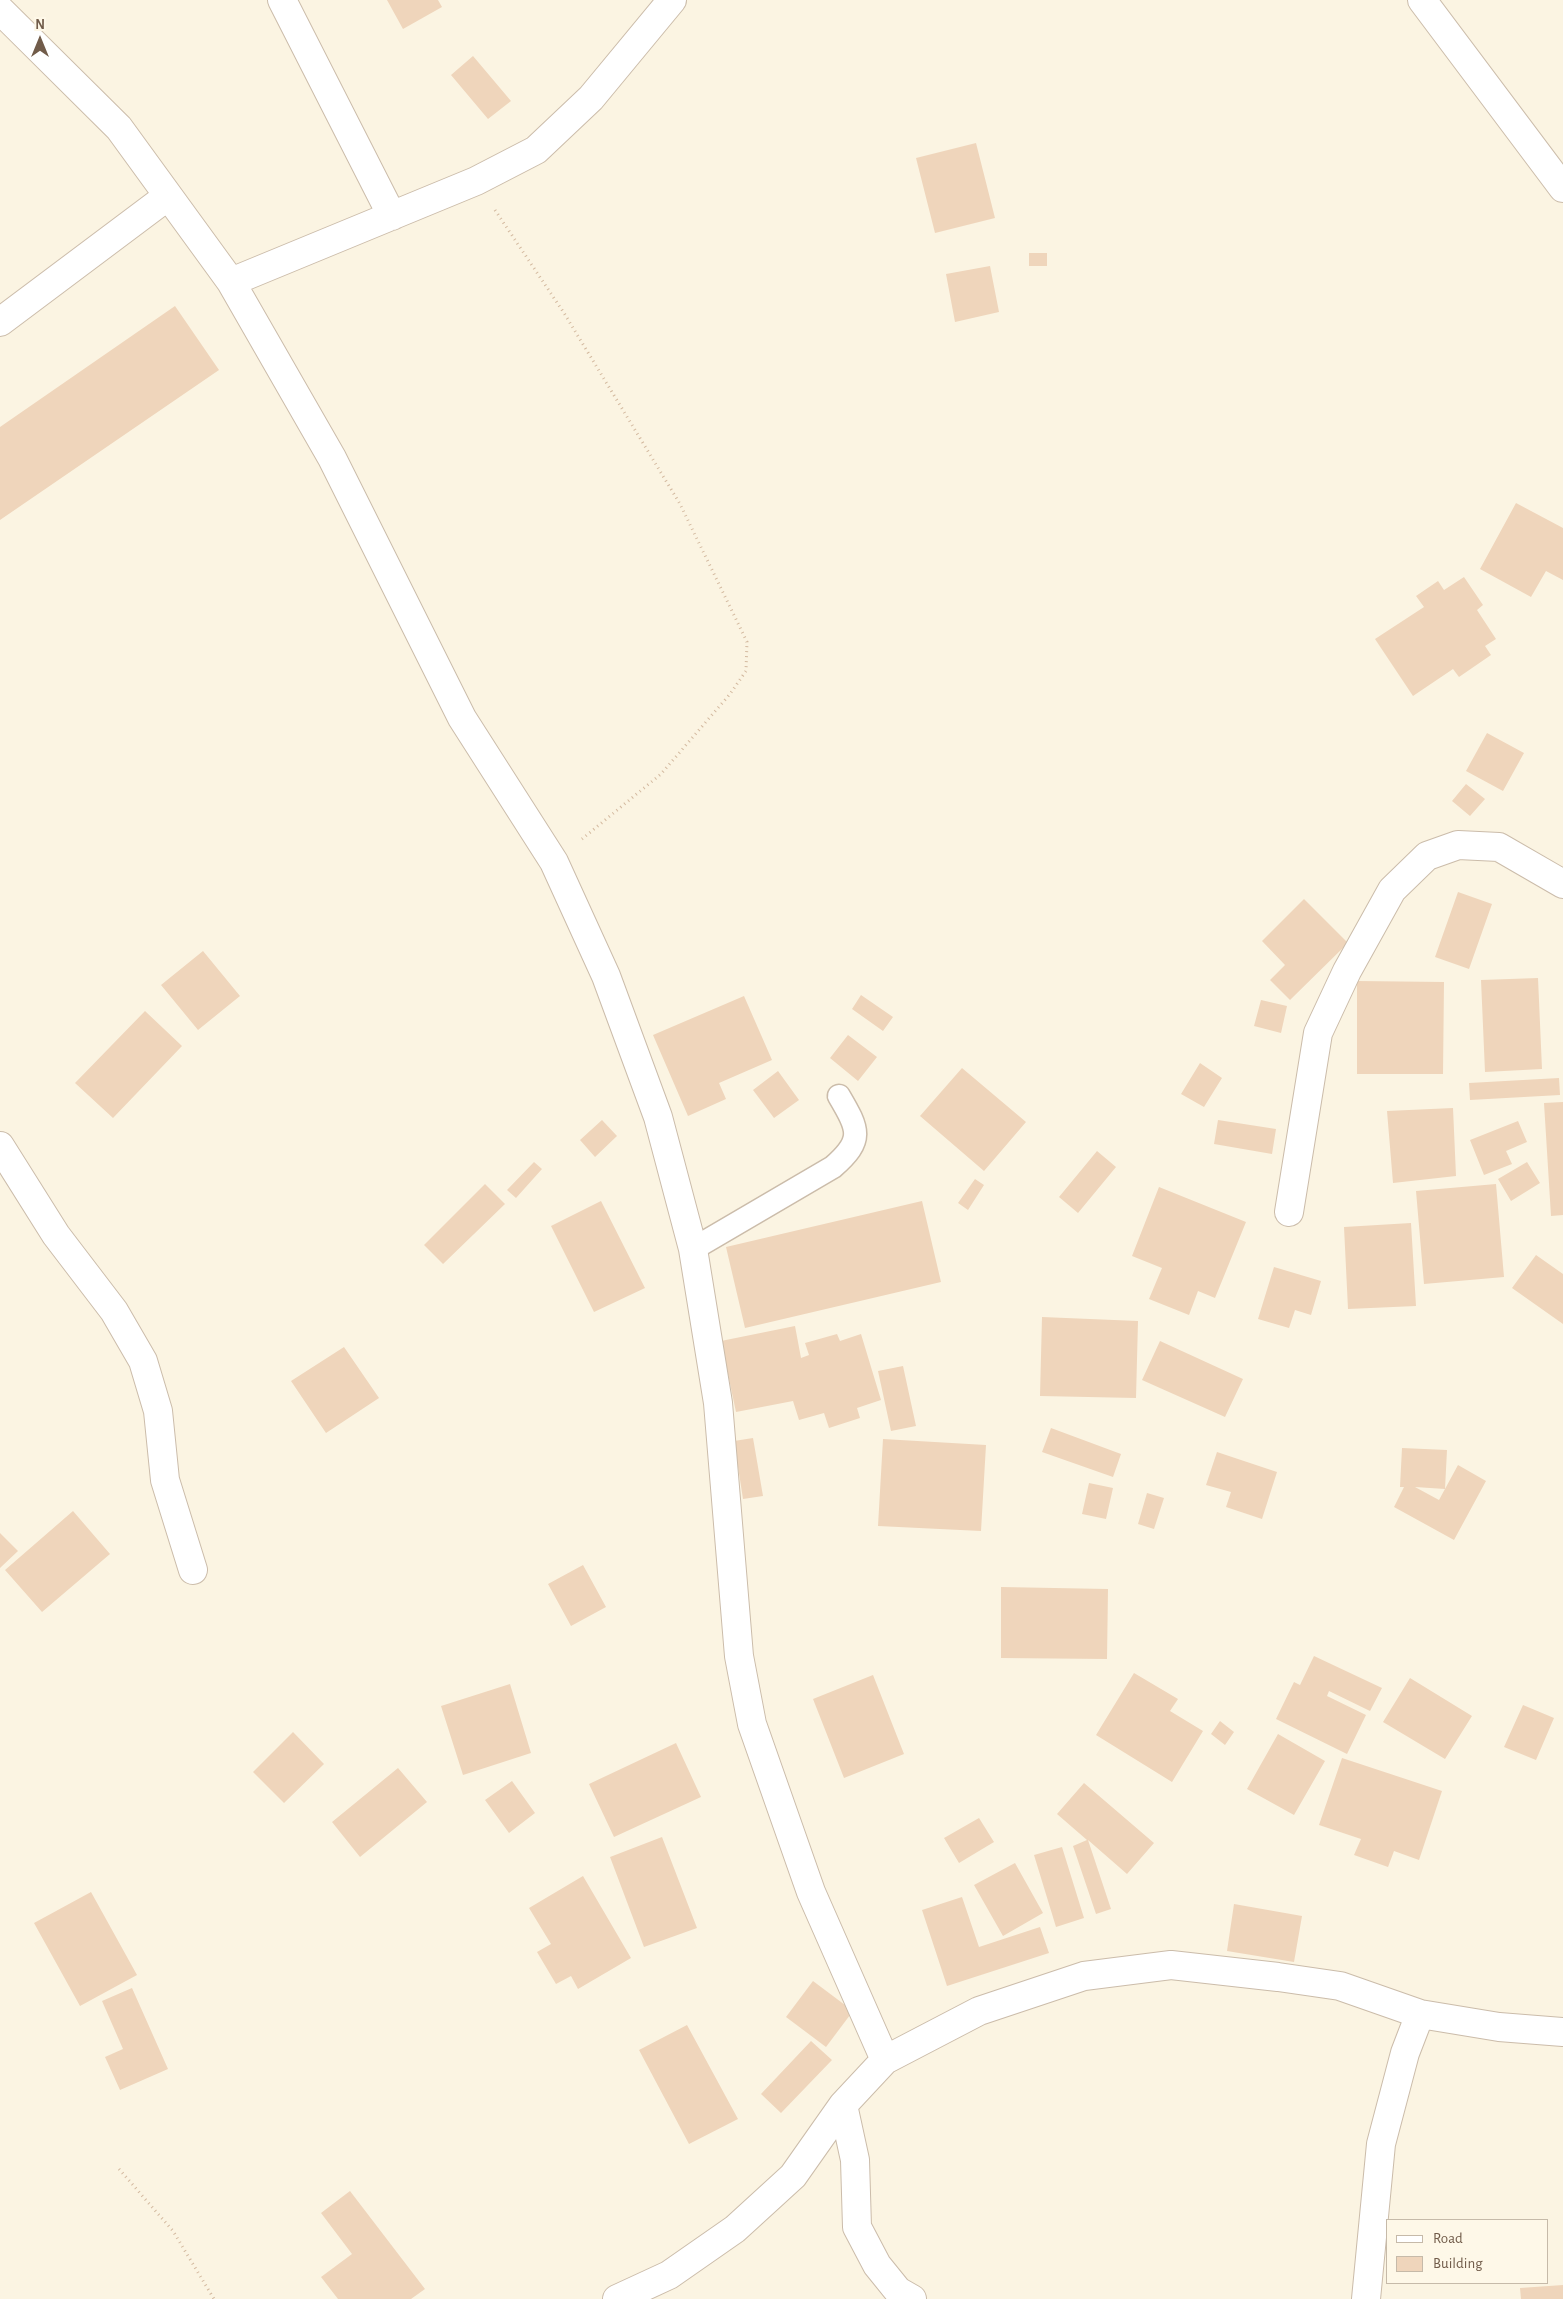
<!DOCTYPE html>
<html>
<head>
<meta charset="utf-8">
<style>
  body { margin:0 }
  #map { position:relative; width:1563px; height:2299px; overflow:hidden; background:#fbf4e2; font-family:"Alegreya Sans",sans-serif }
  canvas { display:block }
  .legend { position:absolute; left:1386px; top:2219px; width:162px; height:65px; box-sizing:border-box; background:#fef8e8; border:1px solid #c6baa9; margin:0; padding:6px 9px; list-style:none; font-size:15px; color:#715c4a }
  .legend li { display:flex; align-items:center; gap:10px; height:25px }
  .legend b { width:25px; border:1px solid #c6baa9 }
  .north { position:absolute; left:15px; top:15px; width:50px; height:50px; -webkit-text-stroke:4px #fef8e8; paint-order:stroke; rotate:0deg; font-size:14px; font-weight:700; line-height:20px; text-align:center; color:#715c4a }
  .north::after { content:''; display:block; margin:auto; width:18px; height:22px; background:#715c4a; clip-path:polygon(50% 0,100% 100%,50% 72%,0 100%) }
</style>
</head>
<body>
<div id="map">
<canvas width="1563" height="2299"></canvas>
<ul class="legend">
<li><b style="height:6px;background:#fff"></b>Road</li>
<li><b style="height:14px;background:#efd5bb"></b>Building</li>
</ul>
<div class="north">N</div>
</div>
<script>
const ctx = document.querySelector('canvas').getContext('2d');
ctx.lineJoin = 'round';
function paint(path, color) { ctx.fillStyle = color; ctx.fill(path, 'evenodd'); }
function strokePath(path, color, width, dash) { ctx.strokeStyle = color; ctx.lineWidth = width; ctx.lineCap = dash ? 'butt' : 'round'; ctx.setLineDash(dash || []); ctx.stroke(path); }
paint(new Path2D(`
  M387 0H438L442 7 403 29Z
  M473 56 511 101 488 119 451 75Z
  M976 143 995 218 935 233 916 158Z
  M1029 253H1047V266H1029Z
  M990 266 999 312 955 322 946 274Z
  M175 306 219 370 0 520V427Z
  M1516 503 1563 528V580L1546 571 1531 597 1480 569Z
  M1464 577 1483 605 1477 610 1496 639 1485 646 1491 655 1459 677 1453 669 1413 696 1375 639 1424 607 1416 596 1438 581 1444 590Z
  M1487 733 1524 753 1503 791 1466 771Z
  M1466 784 1485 799 1470 816 1452 801Z
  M1458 892 1492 904 1469 969 1435 957Z
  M1304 899 1348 943 1290 1000 1270 980 1285 965 1262 941Z
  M203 951 240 996 198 1030 161 985Z
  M1538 978 1542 1069 1485 1072 1481 980Z
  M1357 981 1444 982 1443 1074H1357Z
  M861 995 893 1017 883 1031 852 1009Z
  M744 996 772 1060 719 1083 726 1099 688 1116 653 1035Z
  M1261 1000 1287 1006 1281 1033 1254 1026Z
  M145 1011 182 1046 113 1118 75 1083Z
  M848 1035 877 1057 858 1081 830 1058Z
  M1200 1063 1222 1078 1204 1107 1181 1094Z
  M962 1068 1026 1122 984 1171 920 1116Z
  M778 1071 799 1100 774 1118 753 1090Z
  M1559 1078 1560 1095 1470 1100 1469 1083Z
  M1563 1102V1215L1551 1216 1544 1103Z
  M1453 1108 1456 1176 1393 1183 1387 1111Z
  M602 1120 617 1136 595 1157 580 1140Z
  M1218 1120 1276 1129 1272 1154 1214 1144Z
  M1518 1121 1527 1142 1506 1151 1512 1164 1484 1175 1470 1140Z
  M1097 1151 1116 1167 1078 1213 1059 1197Z
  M534 1162 542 1169 516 1198 507 1190Z
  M1527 1162 1540 1183 1511 1201 1498 1179Z
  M975 1179 984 1185 968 1210 958 1203Z
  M485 1184 505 1204 443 1264 424 1245Z
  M1496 1184 1504 1277 1424 1284 1416 1191Z
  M1159 1187 1246 1222 1215 1298 1198 1291 1189 1315 1149 1299 1162 1268 1132 1256Z
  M601 1201 645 1288 594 1312 551 1226Z
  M922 1201 941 1282 745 1328 726 1247Z
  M1411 1223 1416 1306 1348 1309 1344 1227Z
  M1536 1255 1563 1274V1324L1512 1288Z
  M1274 1267 1321 1281 1311 1315 1295 1310 1289 1328 1258 1319Z
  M1042 1317 1138 1321 1136 1398 1040 1396Z
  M795 1326 801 1358 809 1355 805 1343 837 1334 840 1341 861 1334 881 1400 857 1408 860 1418 829 1428 824 1413 799 1420 793 1401 736 1412 721 1341Z
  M1160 1341 1243 1379 1225 1417 1142 1380Z
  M344 1347 379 1398 326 1433 291 1381Z
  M903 1366 916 1426 891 1431 878 1371Z
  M1051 1428 1121 1454 1113 1477 1042 1452Z
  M753 1438 763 1496 743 1499 734 1441Z
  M883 1439 986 1445 981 1531 878 1526Z
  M1402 1448 1447 1450 1445 1489 1415 1487 1439 1500 1458 1465 1486 1481 1454 1540 1394 1507 1404 1487H1400Z
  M1217 1452 1277 1472 1262 1519 1226 1507 1231 1492 1206 1485Z
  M1089 1483 1113 1488 1106 1519 1082 1514Z
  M1147 1493 1164 1498 1154 1529 1138 1524Z
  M73 1511 110 1554 42 1612 5 1570Z
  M0 1533 18 1551 0 1568Z
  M583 1565 606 1607 571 1626 548 1584Z
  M1001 1587 1108 1589 1107 1659 1001 1658Z
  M1314 1656 1382 1688 1370 1711 1329 1691 1327 1696 1366 1715 1347 1754 1276 1719 1294 1682 1300 1685Z
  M1134 1673 1178 1699 1170 1711 1203 1731 1172 1782 1096 1735Z
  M873 1675 904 1754 844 1778 813 1699Z
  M1410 1678 1472 1716 1445 1759 1383 1722Z
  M510 1684 531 1753 463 1775 441 1706Z
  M1523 1705 1554 1718 1536 1760 1504 1747Z
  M1220 1721 1234 1732 1225 1745 1211 1734Z
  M293 1732 324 1764 284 1803 253 1772Z
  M1278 1734 1325 1761 1294 1815 1247 1789Z
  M676 1743 701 1797 614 1837 589 1784Z
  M1342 1758 1442 1791 1419 1860 1394 1851 1388 1867 1354 1855 1361 1839 1319 1825Z
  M398 1768 427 1802 360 1857 332 1822Z
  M512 1781 535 1813 509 1833 485 1800Z
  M1084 1783 1154 1843 1127 1874 1088 1840 1111 1909 1096 1914 1073 1846 1087 1840 1057 1814Z
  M979 1818 994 1842 959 1863 944 1838Z
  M662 1837 697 1928 644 1947 610 1857Z
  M1062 1847 1084 1918 1056 1927 1034 1855Z
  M1015 1863 1043 1913 1003 1936 974 1885Z
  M583 1876 631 1958 578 1989 571 1976 556 1984 537 1952 551 1944 529 1908Z
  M91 1892 137 1975 80 2006 34 1923Z
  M962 1897 979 1947 1040 1927 1049 1953 947 1986 922 1910Z
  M1234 1904 1302 1916 1294 1962 1227 1951Z
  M813 1981 853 2011 826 2047 786 2017Z
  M132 1988 168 2069 120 2090 105 2057 123 2049 102 2001Z
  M687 2025 738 2119 689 2144 639 2050Z
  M811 2041 832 2060 781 2113 761 2094Z
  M350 2191 425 2289 411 2299H338L321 2277 352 2254 321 2213Z
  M1563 2285V2299H1521L1520 2288Z`), '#efd5bb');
const service = new Path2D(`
  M693 1249 833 1167C864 1140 859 1130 839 1096`);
const minor = new Path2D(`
  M282 0 392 216
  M1422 0 1563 188
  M0 10 119 128 231 282 332 458 462 718 554 862 606 976 658 1117 693 1249 718 1403 739 1656 752 1724 811 1892 885 2060
  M231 282 476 181 536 150 591 98 672 0
  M0 322 168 196
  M0 1146 56 1235 114 1311 143 1361 158 1411 165 1480 193 1570
  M1289 1212 1318 1033 1347 971 1392 890 1427 856 1458 845 1499 847 1563 884
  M843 2105 855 2160 857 2227 877 2265 898 2291 912 2299
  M617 2299 669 2275 735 2229 793 2176 843 2105 885 2060 979 2011 1084 1976 1171 1965 1278 1977 1340 1986 1420 2014 1499 2027 1563 2032
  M1366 2299 1381 2144 1405 2053 1420 2014`);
strokePath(service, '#cbbcaa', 25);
strokePath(minor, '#cbbcaa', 30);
strokePath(new Path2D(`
  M495 210 564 313 680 504 747 642 746 671 730 694 661 774 582 839
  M119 2169 173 2231 214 2299`), '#d3b99f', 3, [1, 4]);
strokePath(service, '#fff', 22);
strokePath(minor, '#fff', 28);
</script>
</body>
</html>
